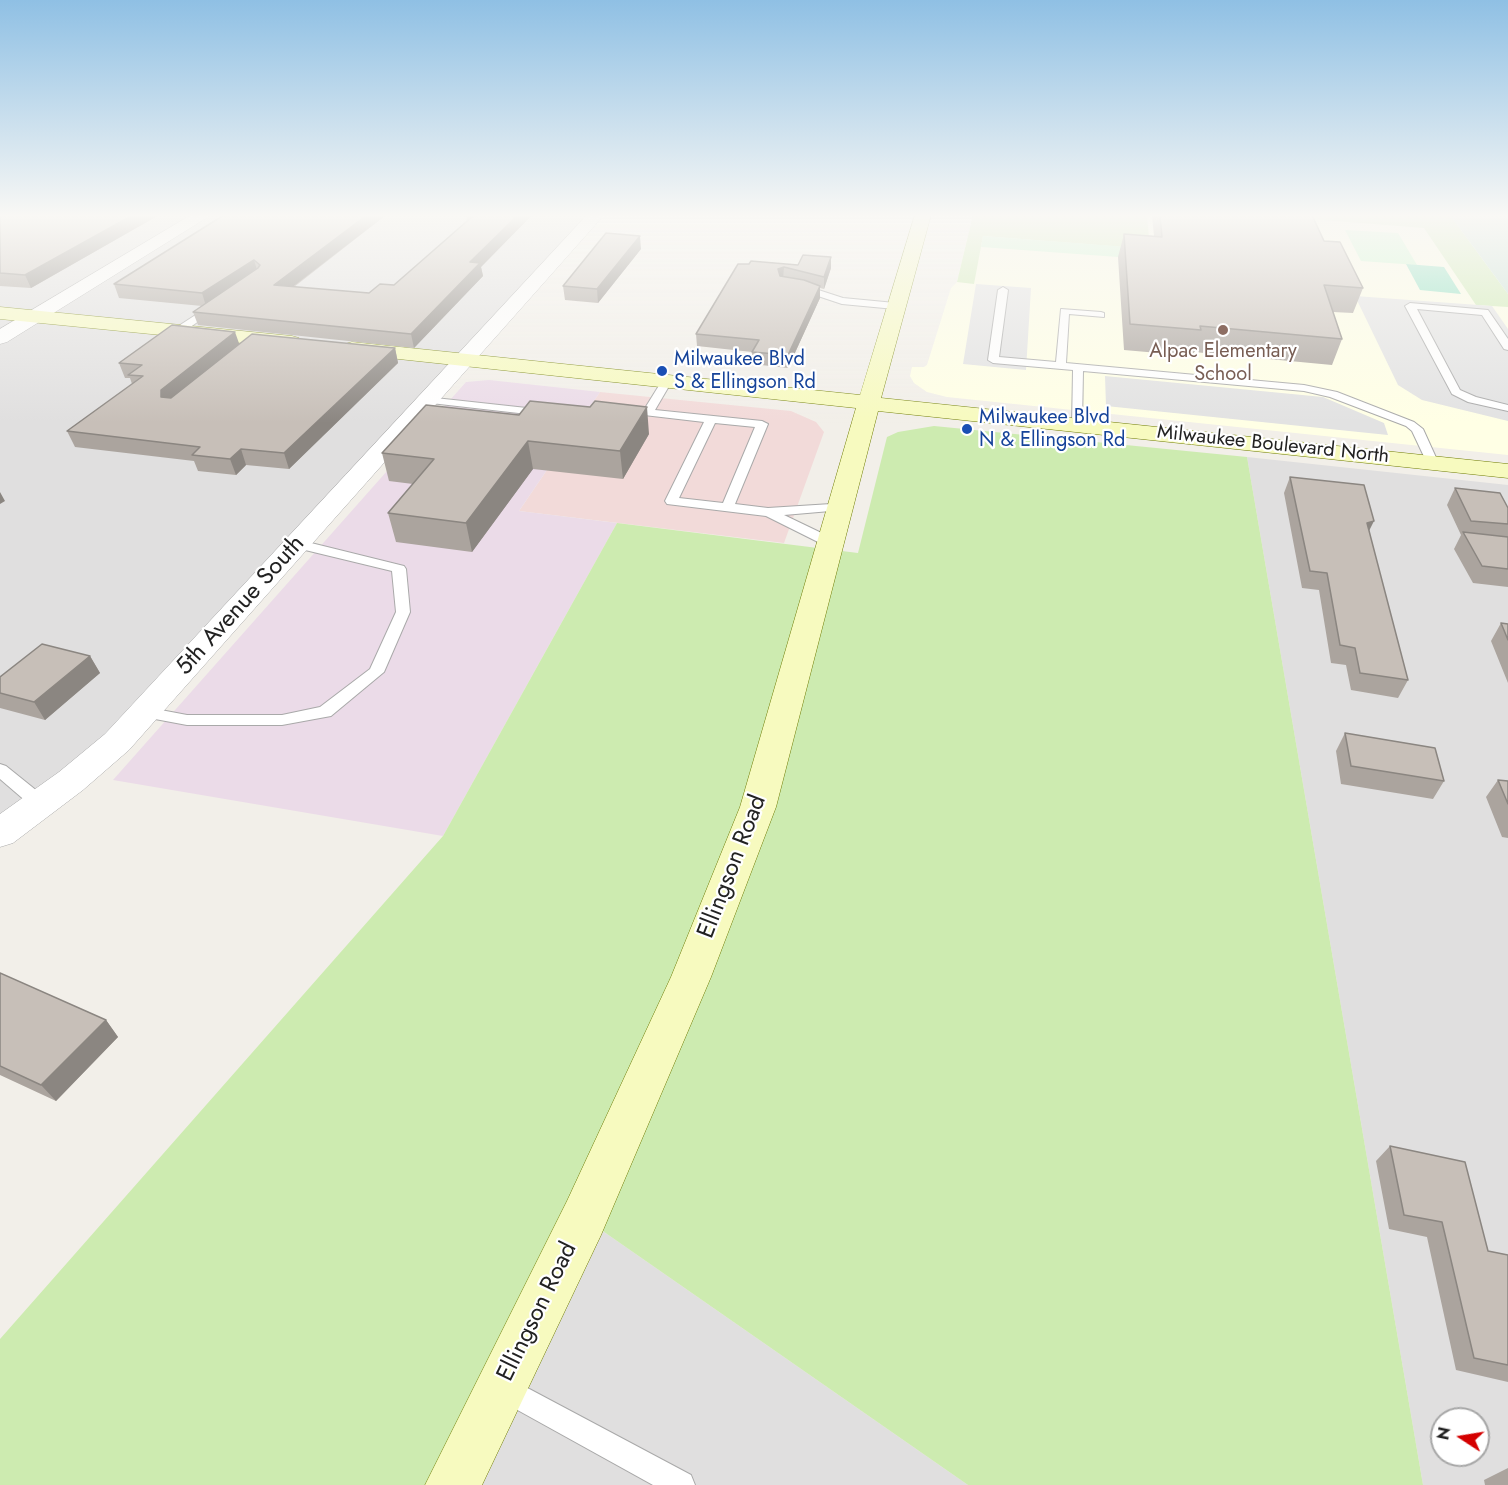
<!DOCTYPE html>
<html>
<head>
<meta charset="utf-8">
<style>
  body { margin:0 }
  #map { position:relative; width:1508px; height:1485px; overflow:hidden; background:#f2efe9; font-family:Jost,sans-serif }
  canvas { display:block }
  .north { position:absolute; left:1430px; top:1407px; width:60px; height:60px; box-sizing:border-box; background:#fff; border:2px solid #a7a7a7; border-radius:50%; rotate:282deg; font-size:16px; font-weight:700; line-height:24px; text-align:center; color:#222 }
  .north::after { content:''; display:block; margin:auto; width:21px; height:27px; background:#d40000; clip-path:polygon(50% 0,100% 100%,50% 72%,0 100%) }
</style>
</head>
<body>
<div id="map">
<canvas width="1508" height="1485"></canvas>
<div class="north">N</div>
</div>
<script>
const ctx = document.querySelector('canvas').getContext('2d');
ctx.lineJoin = 'round';
function paint(path, color) { ctx.fillStyle = color; ctx.fill(path, 'evenodd'); }
function strokePath(path, color, width, dash) { ctx.strokeStyle = color; ctx.lineWidth = width; ctx.lineCap = dash ? 'butt' : 'round'; ctx.setLineDash(dash || []); ctx.stroke(path); }
function label(font, color, halo, rows, align = 'center') {
  ctx.font = font + ' Jost,sans-serif'; ctx.lineWidth = 4.5; ctx.setLineDash([]); ctx.textBaseline = 'middle'; ctx.strokeStyle = halo; ctx.fillStyle = color; for (const [text, x, y, turn = 0] of rows) {
    ctx.save(); ctx.translate(x, y); ctx.rotate((+turn || 0) * Math.PI / 180); ctx.textAlign = isNaN(turn) ? turn : align; if (halo) ctx.strokeText(text, 0, 0); ctx.fillText(text, 0, 0); ctx.restore();
  }
}
paint(new Path2D(`
  M0 215H596L145 712 0 825Z
  M1247 457 1508 485V1485H1423ZM1442 1419H1478V1455H1442Z
  M584 1218 968 1485H441Z`), '#e0dfdf');
paint(new Path2D(`
  M600 392 791 411 816 422 824 432 784 543 519 511Z`), '#f2dad9');
paint(new Path2D(`
  M489 380 600 392 519 511 617 523 443 836 113 780 466 382Z`), '#ebdbe8');
paint(new Path2D(`
  M973 215H1450L1508 294V455L947 397 927 392 914 383 910 376 912 367H924L927 365 951 288 957 282Z`), '#ffffe5');
paint(new Path2D(`
  M973 215H1147L1150 249 983 236 974 284 957 282Z
  M1259 215H1450L1508 294V307L1476 305 1424 228Z
  M934 426 1247 457 1423 1485H968L584 1218 453 1485H0V1339L443 836 617 523 858 553 887 437 898 432Z`), '#cdebb0');
paint(new Path2D(`
  M1450 215H1508V294Z`), '#c6e0d4');
paint(new Path2D(`
  M1345 230 1398 233 1417 265 1361 261Z
  M983 236 1155 249 1118 257 981 247Z`), '#c8facc');
paint(new Path2D(`
  M1406 264 1444 267 1461 294 1420 290Z`), '#88e0be');
paint(new Path2D(`
  M976 284 1031 288 1026 370 963 364Z
  M1355 296 1492 306 1508 329V421L1422 400 1398 385Z
  M1105 376 1323 397 1384 423 1388 435 1106 406Z`), '#e2e2e2');
const lane = new Path2D(`
  M800 284 843 298 895 303 900 306 895 309 842 304 797 289 795 287Z
  M1003 287 1008 290 999 357 1056 362 1061 309 1101 312 1104 313V317L1069 314 1066 363 1304 385 1337 392 1414 422 1423 429 1438 462 1432 466 1428 465 1412 431 1406 426 1330 397 1304 391 1083 371 1082 424 1080 426H1072L1073 370 993 363 988 360 998 290Z
  M214 303 217 304V308L182 333H174V329Z
  M1410 303 1488 310 1508 339V350L1504 349 1482 315 1417 309 1460 390 1476 397 1508 405V411L1468 402 1452 394 1405 306Z
  M667 378 672 381 655 410 762 421 768 424 735 504 768 508 847 503 848 506 842 510 784 515 836 540 838 543 836 546H826L766 516 667 504 665 501 704 422 644 415 642 413 663 379ZM715 423 755 427 723 503 679 498Z
  M426 397 545 410 551 413 545 416 422 402V398Z
  M299 537 311 543 404 566 406 569 410 612 384 672 331 716 282 725H187L139 716 137 712 139 708 145 707 187 715H282L320 707 370 669 396 612 392 571 301 549 292 541Z
  M0 764 6 766 47 799 50 804 47 809 41 810 35 809 0 779Z
  M503 1375 691 1475 695 1485H653L494 1397 490 1388 494 1379Z`);
const street = new Path2D(`
  M191 215H211L7 342 0 344V329Z
  M587 215H604L129 750 83 790 13 843 0 847V814L59 772 105 734Z`);
const secondary = new Path2D(`
  M915 215H931L881 398 1508 464V478L878 411 776 807 711 977 601 1235 482 1485H425L567 1201 671 977 740 807 856 408 352 354 345 352 342 348 345 344 352 342 860 395Z
  M0 307 292 336 299 338 302 342 299 346 292 348 0 319Z`);
strokePath(lane, '#a9a9a9', 2);
strokePath(street, '#a9a9a9', 1);
strokePath(secondary, '#707d05', 1);
paint(lane, '#fff');
paint(street, '#fff');
paint(secondary, '#f7fabf');
paint(new Path2D(`
  M0 215H159L31 288 0 286Z
  M223 215H386L294 287 369 293 394 285 467 222 466 215H546L544 217 532 215 481 267 483 276 414 348 198 325 193 312 202 306 119 298 114 284 223 216Z
  M1152 215H1312L1324 241 1363 288 1353 313 1333 312 1342 339 1332 365 1194 352 1193 356 1124 350 1118 257 1124 234 1154 236Z
  M641 249 598 303 565 300 563 286Z
  M749 264 798 265 831 268 824 289 820 288V298L788 368 752 364V352L697 346 696 334Z
  M239 344 395 348 398 363 289 469 246 465 236 475 198 471 194 461 75 447 67 431 132 384 130 378H125L119 363Z
  M519 415 649 434 623 479 533 469 472 552 396 542 388 513 413 484 389 481 382 453Z
  M1290 477 1369 531 1408 680 1398 698 1351 690 1346 665 1331 663 1319 590 1302 588 1284 493Z
  M1455 488 1508 508V587L1473 583 1454 549 1461 535 1447 505Z
  M1501 623 1508 624V683L1491 641Z
  M90 656 100 673 45 720 0 708V677Z
  M1345 733 1444 781 1433 799 1341 784 1336 751Z
  M1498 780 1508 781V838L1502 837 1486 797Z
  M0 973 106 1020 118 1037 56 1101 0 1075Z
  M1390 1146 1488 1251 1508 1255V1382L1456 1370 1427 1237 1389 1229 1376 1161Z
  M1508 1468V1485H1485L1484 1480Z`), '#aba49e');
paint(new Path2D(`
  M133 215H159L31 288 25 275Z
  M367 215H386L278 298 274 285Z
  M518 215H532L481 267 483 276 414 348 411 334 470 262Z
  M640 236 641 249 598 303 597 289Z
  M831 257V268L824 289V277Z
  M254 260 258 273 206 306 202 293Z
  M784 267 783 279 778 281V269Z
  M820 286V298L788 368V355Z
  M235 332 240 346 168 405 161 397V390Z
  M395 348 398 363 289 469 284 453Z
  M647 407 649 434 623 479 620 451Z
  M528 441 533 469 472 552 466 523Z
  M241 449 246 465 236 475 230 459Z
  M0 492 5 501 0 504Z
  M1374 521 1366 537 1367 523Z
  M90 656 100 673 45 720 34 702Z
  M106 1020 118 1037 56 1101 41 1085Z`), '#8b8681');
const building = new Path2D(`
  M0 215H133L25 275 0 273Z
  M224 215H367L274 285 369 293 380 284 394 285 474 215H518L470 262 480 263 411 334 193 312 258 268 260 265 254 260 202 293 114 284Z
  M1160 215H1312L1324 241 1340 242 1363 288 1324 285 1342 339 1200 326 1201 330 1130 324 1124 234 1162 237Z
  M606 233 640 236 597 289 563 286Z
  M803 255 831 257 824 277 784 267 778 269 780 276 804 280 820 286 788 355 752 352 759 340 696 334 738 264H749L751 261 798 265Z
  M172 325 235 332 161 390V397L171 398 252 334 395 348 284 453 241 449 230 459 192 455 200 447 67 431 143 376 128 375 142 365 119 363Z
  M530 401 590 407 595 401 647 407 620 451 528 441 466 523 388 513 434 459 382 453 426 405 519 415Z
  M1290 477 1364 485 1374 521 1367 523 1408 680 1360 673 1355 648 1340 645 1327 573 1310 571Z
  M1455 488 1500 493 1508 508V524L1471 521Z
  M1463 532 1508 537V569L1482 566Z
  M1501 623 1508 624V640Z
  M42 644 90 656 34 702 0 693V677Z
  M1345 733 1435 748 1444 781 1351 766Z
  M1498 780 1508 781V804Z
  M0 973 106 1020 41 1085 0 1066Z
  M1390 1146 1465 1162 1488 1251 1508 1255V1365L1474 1358 1442 1222 1404 1215Z`);
paint(building, '#c7bfb8');
strokePath(building, '#8b8681', 1.5);
const sky = ctx.createLinearGradient(0, 0, 0, 423);
sky.addColorStop(0, '#8fc0e4');
sky.addColorStop(0.51, '#f9f8f5');
sky.addColorStop(1, '#f9f8f500');
ctx.fillStyle = sky;
ctx.fillRect(0, 0, 1508, 423);
for (const [x, y, r, color] of [
  [1223,330,6,"#8d6e63"],
  [662,371,6,"#1a4fb4"],
  [967,429,6,"#1a4fb4"]
]) { const dot = new Path2D(); dot.arc(x, y, r, 0, 2 * Math.PI); ctx.fillStyle = color; ctx.fill(dot); strokePath(dot, '#fff', 2); }
label('20px', '#785e54', '#fff', [
  ["Alpac Elementary",1223,352],
  ["School",1223,375]
]);
label('20px', '#164399', '#fff', [
  ["Milwaukee Blvd",674,360],
  ["S & Ellingson Rd",674,383],
  ["Milwaukee Blvd",979,418],
  ["N & Ellingson Rd",979,441]
], 'left');
label('20px', '#222', '#fff', [
  ["Milwaukee Boulevard North",1273,445,6]
]);
label('24px', '#222', '#fff', [
  ["5th Avenue South",241,606,-48],
  ["Ellingson Road",733,867,-69],
  ["Ellingson Road",538,1312,-64]
]);
</script>
</body>
</html>
